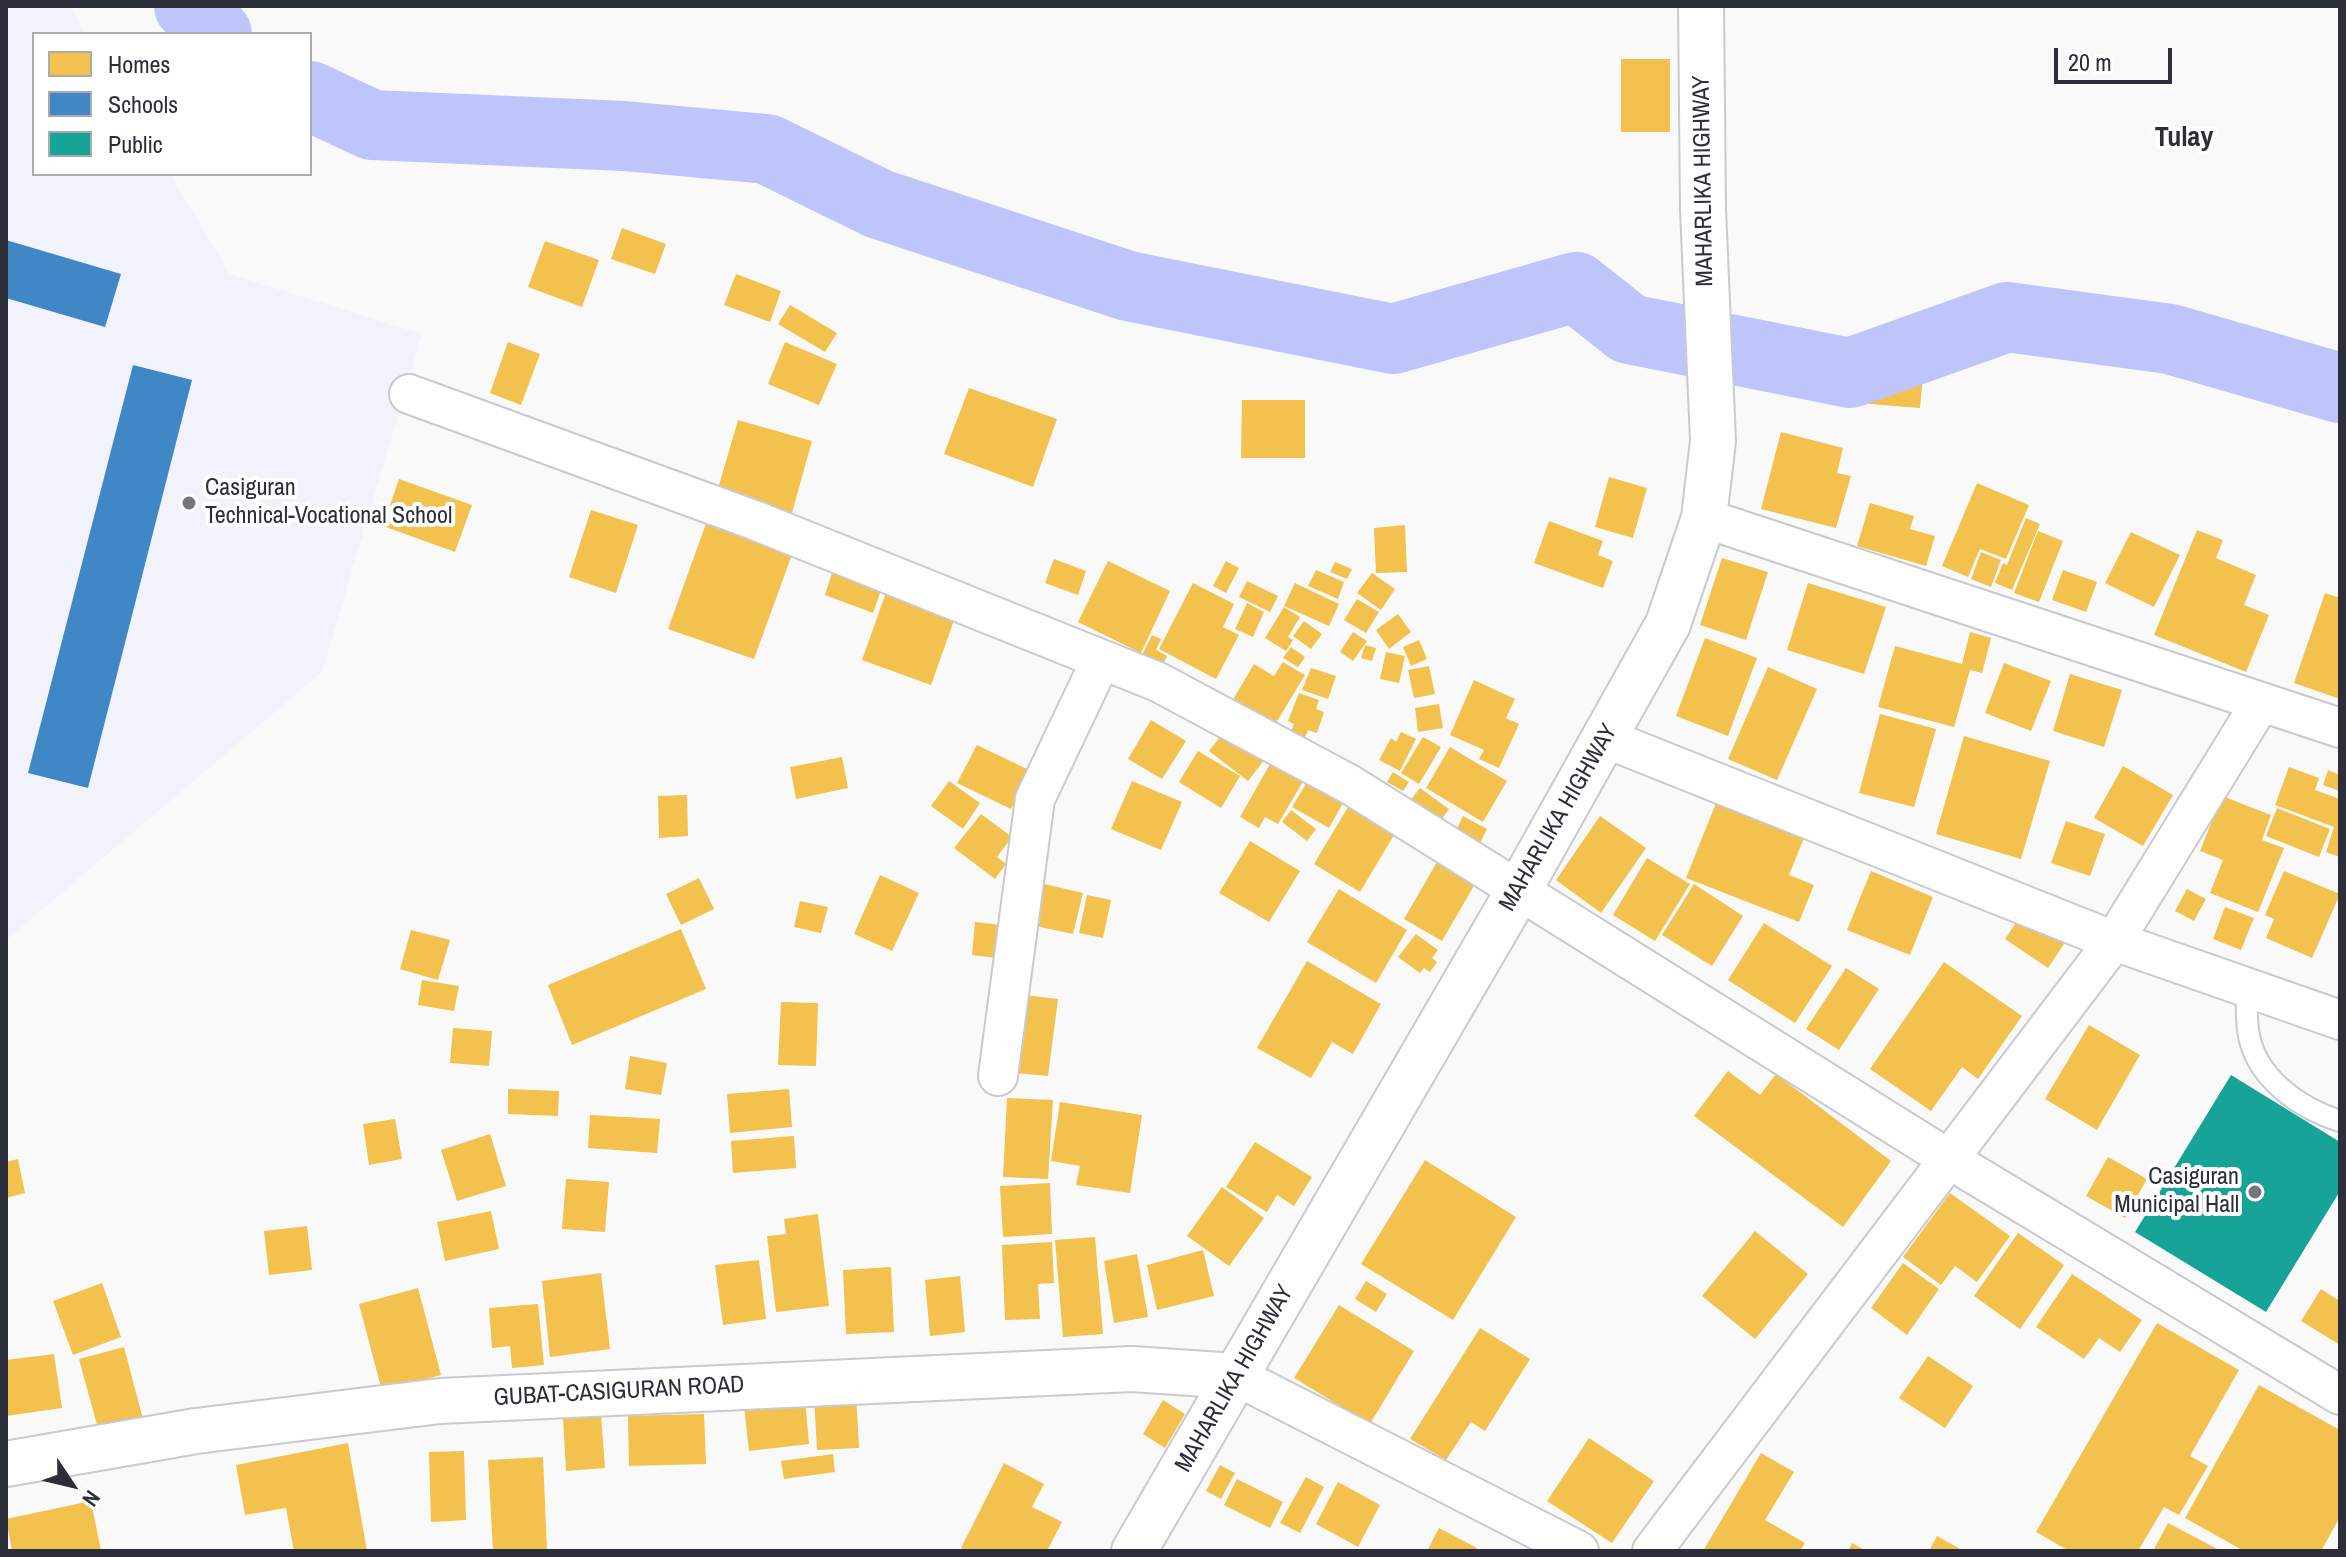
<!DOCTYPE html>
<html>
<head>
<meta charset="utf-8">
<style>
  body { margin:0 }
  #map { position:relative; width:2346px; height:1557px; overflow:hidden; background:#f9f9f9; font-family:"Archivo Narrow",sans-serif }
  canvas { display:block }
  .frame { position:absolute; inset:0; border:8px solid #2c2e3a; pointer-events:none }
  .legend { position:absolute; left:32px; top:32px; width:280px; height:144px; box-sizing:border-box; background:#fff; border:2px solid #ababb0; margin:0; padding:10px 14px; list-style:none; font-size:24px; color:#2c2e3a }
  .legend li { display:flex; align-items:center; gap:16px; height:40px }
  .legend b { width:40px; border:2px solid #ababb0 }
  .north { position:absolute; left:32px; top:1445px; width:80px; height:80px; -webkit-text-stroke:6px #fff; paint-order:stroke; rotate:125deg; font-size:22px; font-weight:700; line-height:32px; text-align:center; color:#2c2e3a }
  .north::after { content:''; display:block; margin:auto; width:28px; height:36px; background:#2c2e3a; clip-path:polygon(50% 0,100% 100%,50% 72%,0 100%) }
  .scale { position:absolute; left:2054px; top:48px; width:118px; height:36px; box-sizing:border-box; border:4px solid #2c2e3a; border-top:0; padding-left:10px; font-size:24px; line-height:28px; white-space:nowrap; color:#2c2e3a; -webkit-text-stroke:6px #fff; paint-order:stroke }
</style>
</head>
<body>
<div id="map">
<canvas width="2346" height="1557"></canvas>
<div class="frame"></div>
<ul class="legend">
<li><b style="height:22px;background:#f2c14e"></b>Homes</li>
<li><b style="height:22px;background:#3f88c5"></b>Schools</li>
<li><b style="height:22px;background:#17a398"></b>Public</li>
</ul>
<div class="north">N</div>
<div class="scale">20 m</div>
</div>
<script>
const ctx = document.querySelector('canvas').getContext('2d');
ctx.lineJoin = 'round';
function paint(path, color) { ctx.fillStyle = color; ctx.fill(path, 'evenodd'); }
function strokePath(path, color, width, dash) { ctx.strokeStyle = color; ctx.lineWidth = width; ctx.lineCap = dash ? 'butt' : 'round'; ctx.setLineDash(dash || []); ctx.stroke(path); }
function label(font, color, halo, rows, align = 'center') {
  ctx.font = font + ' "Archivo Narrow",sans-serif'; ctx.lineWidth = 8; ctx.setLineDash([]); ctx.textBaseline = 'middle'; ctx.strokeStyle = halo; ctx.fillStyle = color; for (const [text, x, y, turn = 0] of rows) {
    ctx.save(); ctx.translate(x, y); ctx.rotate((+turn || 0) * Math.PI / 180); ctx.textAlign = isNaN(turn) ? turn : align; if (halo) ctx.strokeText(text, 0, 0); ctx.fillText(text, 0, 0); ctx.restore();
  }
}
paint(new Path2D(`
  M6 6H69L86 34H34V174H170L230 274 422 334 322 672 6 940Z`), '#f1f2fb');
paint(new Path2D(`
  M1621 59H1670V132H1621Z
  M622 228 666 244 655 274 611 259Z
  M545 241 599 260 582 307 528 287Z
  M736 274 781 291 770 322 724 305Z
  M790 305 837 333 825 352 778 324Z
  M508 342 540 354 521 405 490 393Z
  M785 342 837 364 819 405 768 384Z
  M1872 370 1923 374 1920 408 1869 404Z
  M969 388 1057 419 1033 487 944 454Z
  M1242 400H1305V458H1241Z
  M738 420 812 441 790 520 715 499Z
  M1781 432 1843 448 1837 473 1851 476 1836 528 1761 509Z
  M1609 477 1647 488 1633 538 1595 527Z
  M399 479 472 505 455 552 383 526Z
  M1977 483 2029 505 2006 559 1980 549 1968 577 1942 566Z
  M1870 503 1914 516 1910 529 1935 536 1926 566 1857 546Z
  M591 510 638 525 616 593 569 577Z
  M708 518 794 549 754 659 668 629Z
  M2026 518 2040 524 2012 590 1995 583 2003 563 2007 565Z
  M1549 521 1603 541 1598 555 1613 561 1603 588 1534 563Z
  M1405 525 1407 572 1376 573 1374 528Z
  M2197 530 2223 540 2216 558 2256 575 2244 605 2269 615 2246 672 2154 635Z
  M2038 531 2063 541 2039 602 2014 593Z
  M2131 532 2180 555 2154 607 2105 583Z
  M1981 552 2001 560 1991 587 1971 579Z
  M1722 558 1768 572 1746 640 1700 625Z
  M1054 559 1086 571 1078 595 1045 583Z
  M1108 561 1170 591 1141 653 1078 622Z
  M1226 561 1239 568 1226 593 1213 586Z
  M1335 562 1352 569 1347 579 1330 572Z
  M1316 570 1344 582 1338 599 1308 586Z
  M2063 570 2097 582 2086 612 2052 600Z
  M832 573 881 590 873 613 825 595Z
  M1372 573 1395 589 1381 610 1357 593Z
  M1247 581 1278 596 1270 612 1239 597Z
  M1193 583 1234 604 1223 627 1239 635 1216 679 1159 649Z
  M1295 583 1339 604 1329 626 1284 606Z
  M1808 583 1886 607 1864 674 1787 650Z
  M888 587 957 612 931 685 862 660Z
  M2325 593 2340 598V699L2294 683Z
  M1357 599 1379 612 1366 633 1344 620Z
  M1247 603 1264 612 1253 637 1235 629Z
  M1284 607 1300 617 1288 637 1293 640 1286 651 1265 638Z
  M1398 614 1411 632 1389 649 1376 630Z
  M1304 621 1322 634 1311 649 1293 636Z
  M1353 632 1367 641 1353 661 1340 652Z
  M1970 632 1991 638 1982 673 1970 670 1954 727 1878 707 1895 646 1962 664Z
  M1152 635 1161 639 1156 650 1167 656 1161 669 1140 659Z
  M1705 638 1757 658 1728 736 1676 716Z
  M1419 640 1427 659 1411 666 1403 647Z
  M1365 645 1376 648 1372 661 1361 658Z
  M1291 647 1305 657 1298 667 1283 658Z
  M1386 652 1405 656 1399 683 1380 679Z
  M1283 662 1305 675 1273 728 1231 703 1254 664 1274 676Z
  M2004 663 2051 681 2031 731 1985 713Z
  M1429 666 1435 694 1414 698 1408 670Z
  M1768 667 1817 689 1777 780 1728 759Z
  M1311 668 1336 676 1328 699 1302 690Z
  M2070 674 2122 690 2104 747 2053 731Z
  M1474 680 1515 699 1506 718 1519 724 1499 768 1479 759 1484 750 1450 735Z
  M1299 693 1319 700 1316 709 1324 712 1317 733 1308 730 1303 742 1289 737 1294 724 1288 721Z
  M1439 704 1443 728 1418 732 1415 708Z
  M1880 714 1936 729 1914 807 1859 793Z
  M1151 720 1186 741 1162 779 1128 759Z
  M1226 729 1265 759 1248 781 1209 751Z
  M1401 732 1416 739 1400 771 1379 760 1391 738 1396 742Z
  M1964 736 2050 761 2021 859 1936 834Z
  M1423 737 1441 747 1419 784 1401 773Z
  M977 745 1031 771 1011 809 957 783Z
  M1450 747 1507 781 1483 822 1426 788Z
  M1198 751 1240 776 1221 808 1179 782Z
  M842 757 848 788 796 799 790 767Z
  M1270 764 1288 774 1294 765 1308 773 1278 824 1265 817 1259 828 1240 817Z
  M2123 766 2173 795 2143 846 2094 818Z
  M2289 767 2319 778 2315 790 2340 799V857L2326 852 2334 827 2275 805Z
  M2328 770 2340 775V791L2323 785Z
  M1393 772 1409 782 1403 791 1387 782Z
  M949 781 980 803 963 829 931 806Z
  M1132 781 1182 802 1161 850 1111 829Z
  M1307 782 1343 803 1329 828 1292 807Z
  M1420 788 1449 809 1439 823 1409 802Z
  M1720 793 1808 828 1789 875 1814 885 1799 922 1686 878Z
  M687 795 688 836 659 838 658 796Z
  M2222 796 2271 815 2262 840 2284 848 2258 912 2210 893 2223 860 2200 851Z
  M1351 802 1397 830 1360 892 1314 864Z
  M2277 808 2330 829 2319 857 2266 836Z
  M1291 810 1316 829 1307 841 1282 822Z
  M981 814 1012 837 997 857 1006 864 995 879 954 848Z
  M1463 816 1487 829 1478 847 1454 835Z
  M1600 816 1646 848 1601 913 1556 880Z
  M2066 821 2105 834 2090 876 2051 863Z
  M1250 841 1300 871 1269 922 1219 893Z
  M1441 855 1479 877 1442 941 1404 919Z
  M1647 858 1690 884 1655 941 1613 915Z
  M1871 871 1933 897 1910 955 1847 930Z
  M2284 871 2340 894 2312 958 2266 938 2274 919 2265 915Z
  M880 875 919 893 892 951 854 934Z
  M699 878 714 909 681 925 666 894Z
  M1040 883 1083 893 1073 934 1031 925Z
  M1694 884 1743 916 1712 966 1662 935Z
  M1339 889 1407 930 1376 983 1307 942Z
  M2187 889 2206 899 2194 921 2175 911Z
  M1087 895 1111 900 1103 938 1079 933Z
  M800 901 828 907 821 933 794 927Z
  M2225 907 2254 918 2241 950 2213 939Z
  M2021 915 2064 944 2048 968 2005 939Z
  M975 922 1001 925 997 958 972 955Z
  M1764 923 1832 966 1795 1023 1728 980Z
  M681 929 706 989 572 1045 548 985Z
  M411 930 450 940 438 980 400 969Z
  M1416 934 1438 950 1432 958 1437 962 1430 972 1424 968 1420 973 1398 957Z
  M1307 961 1381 1004 1353 1054 1332 1042 1311 1078 1257 1048Z
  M1944 962 2022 1016 1978 1079 1962 1067 1931 1111 1870 1069Z
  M1846 968 1879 989 1839 1050 1806 1029Z
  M422 980 459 986 454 1011 418 1005Z
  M1025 995 1058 999 1048 1076 1015 1073Z
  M781 1002 818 1003 816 1066 778 1065Z
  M2089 1025 2140 1055 2097 1130 2045 1099Z
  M453 1028 492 1031 489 1066 450 1063Z
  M630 1056 667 1063 661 1095 625 1089Z
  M1728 1071 1760 1095 1776 1074 1891 1161 1843 1227 1694 1116Z
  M508 1089 559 1091 558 1116 508 1114Z
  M789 1089 792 1127 730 1133 727 1094Z
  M1007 1098 1053 1100 1048 1179 1003 1177Z
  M1060 1102 1142 1115 1130 1193 1076 1185 1080 1166 1051 1161Z
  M590 1115 660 1119 657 1153 588 1148Z
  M395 1119 402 1159 369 1165 363 1124Z
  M490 1134 506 1186 457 1201 441 1150Z
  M794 1136 796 1168 733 1173 731 1141Z
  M1255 1142 1312 1177 1294 1206 1277 1195 1267 1212 1226 1187Z
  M2108 1157 2147 1179 2125 1218 2086 1196Z
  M18 1159 25 1193 6 1198V1162Z
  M1425 1160 1516 1217 1453 1320 1361 1264Z
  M566 1179 609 1182 605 1232 562 1229Z
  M1050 1183 1052 1234 1003 1237 1000 1186Z
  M1222 1187 1264 1218 1229 1266 1187 1236Z
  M1950 1193 2010 1236 1977 1282 1955 1266 1941 1285 1903 1257Z
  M491 1211 499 1249 445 1261 437 1222Z
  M818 1214 829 1306 776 1312 767 1236 786 1234 784 1219Z
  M307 1226 312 1270 269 1275 264 1231Z
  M1755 1231 1808 1274 1755 1339 1702 1296Z
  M2018 1233 2064 1265 2020 1329 1974 1296Z
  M1095 1237 1103 1334 1063 1337 1055 1240Z
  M1052 1242 1054 1283 1038 1284 1040 1319 1005 1320 1002 1245Z
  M1203 1250 1214 1296 1157 1310 1147 1265Z
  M1137 1254 1148 1317 1114 1323 1104 1261Z
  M759 1260 766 1319 723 1325 715 1265Z
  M1903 1263 1939 1289 1907 1335 1871 1308Z
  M891 1267 894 1332 846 1334 843 1270Z
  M601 1273 610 1349 550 1357 542 1281Z
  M2072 1274 2142 1320 2120 1352 2099 1338 2084 1359 2036 1327Z
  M960 1276 965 1332 930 1336 925 1280Z
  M1366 1281 1387 1294 1376 1312 1355 1299Z
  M102 1283 121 1337 73 1355 53 1301Z
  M418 1288 441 1375 382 1391 359 1304Z
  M2321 1289 2340 1301V1345L2301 1321Z
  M538 1304 544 1365 512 1368 510 1346 492 1348 489 1308Z
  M1339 1305 1414 1351 1370 1424 1294 1378Z
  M2157 1323 2239 1370 2190 1456 2208 1466 2179 1515 2164 1507 2138 1551H2069L2036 1532Z
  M1480 1328 1530 1359 1485 1431 1471 1422 1446 1460 1410 1439Z
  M124 1347 144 1423 100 1436 79 1359Z
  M54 1354 62 1408 6 1416V1360Z
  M1928 1356 1973 1386 1945 1428 1899 1398Z
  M2259 1385 2340 1430V1517L2321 1551H2244L2185 1518Z
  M856 1394 859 1448 817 1450 814 1396Z
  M805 1399 809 1444 749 1451 744 1406Z
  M1163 1400 1185 1414 1165 1448 1143 1434Z
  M704 1414 706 1464 629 1466 628 1416Z
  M601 1415 605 1468 566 1471 563 1418Z
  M1589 1438 1654 1481 1612 1543 1547 1501Z
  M348 1443 367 1551H294L286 1508 245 1515 236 1465Z
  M464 1451 466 1520 431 1522 429 1452Z
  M1761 1453 1794 1472 1765 1520 1805 1543 1800 1551H1703Z
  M833 1454 835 1472 784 1479 781 1461Z
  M543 1457 547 1551H493L488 1460Z
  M1004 1463 1044 1484 1032 1507 1062 1522 1047 1551H967L961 1548Z
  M1220 1465 1235 1473 1221 1499 1206 1491Z
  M1306 1477 1324 1487 1300 1533 1280 1523Z
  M1237 1479 1283 1502 1270 1528 1224 1505Z
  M1338 1482 1380 1505 1358 1547 1316 1524Z
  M91 1501 101 1551H12L6 1519Z
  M2168 1523 2221 1551H2153Z
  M1439 1528 1477 1548 1475 1551H1427Z
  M1937 1536 1964 1551H1929Z
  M1852 1543 1866 1551H1848Z`), '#f2c14e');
paint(new Path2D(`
  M6 240 121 274 105 327 6 298Z
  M133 365 192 380 88 788 28 773Z`), '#3f88c5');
paint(new Path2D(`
  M2231 1075 2340 1142V1191L2266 1312 2135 1232Z`), '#17a398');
strokePath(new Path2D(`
  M189 6 217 34
  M310 96 372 125 624 136 767 149 879 204 1128 286 1393 339 1576 287 1629 329 1850 373 2007 317 2170 339 2340 388`), '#bec5fa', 70);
const lane = new Path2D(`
  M2247 987C2247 1001 2246 1016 2248 1030 2254 1077 2299 1108 2340 1121`);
const street = new Path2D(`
  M409 394 754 520 1158 682 1349 784 1947 1158 2340 1395
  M1704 518 2340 728
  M1605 738 2114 941 2340 1020
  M998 1076 1035 799 1101 660
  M1236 1376 1579 1551
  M1652 1551 2114 941 2261 702`);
const secondary = new Path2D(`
  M6 1464 196 1431 440 1401 1132 1369 1236 1376`);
const highway = new Path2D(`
  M1134 1551 1520 888 1668 624 1704 518 1713 441 1703 209 1701 6`);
strokePath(lane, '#c9cad0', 24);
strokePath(street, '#c9cad0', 42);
strokePath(secondary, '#c9cad0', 48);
strokePath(highway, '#c9cad0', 48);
strokePath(lane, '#fefefe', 20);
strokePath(street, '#fefefe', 38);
strokePath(secondary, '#fefefe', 44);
strokePath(highway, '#fefefe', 44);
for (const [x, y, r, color] of [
  [189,503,8,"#74757d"],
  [2255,1192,8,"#74757d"]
]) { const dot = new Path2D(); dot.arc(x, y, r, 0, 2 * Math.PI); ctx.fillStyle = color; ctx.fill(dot); strokePath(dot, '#fff', 3); }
label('24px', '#2c2e3a', '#fff', [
  ["MAHARLIKA HIGHWAY",1704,181,-91],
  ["MAHARLIKA HIGHWAY",1559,818,-60],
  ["MAHARLIKA HIGHWAY",1235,1379,-60],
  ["GUBAT-CASIGURAN ROAD",619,1392,-3]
]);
label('24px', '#2c2e3a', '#fff', [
  ["Casiguran",205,489],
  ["Technical-Vocational School",205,517],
  ["Casiguran",2239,1178,"right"],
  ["Municipal Hall",2239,1206,"right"]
], 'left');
label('bold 28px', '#2c2e3a', '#fff', [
  ["Tulay",2184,138]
]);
</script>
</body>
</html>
